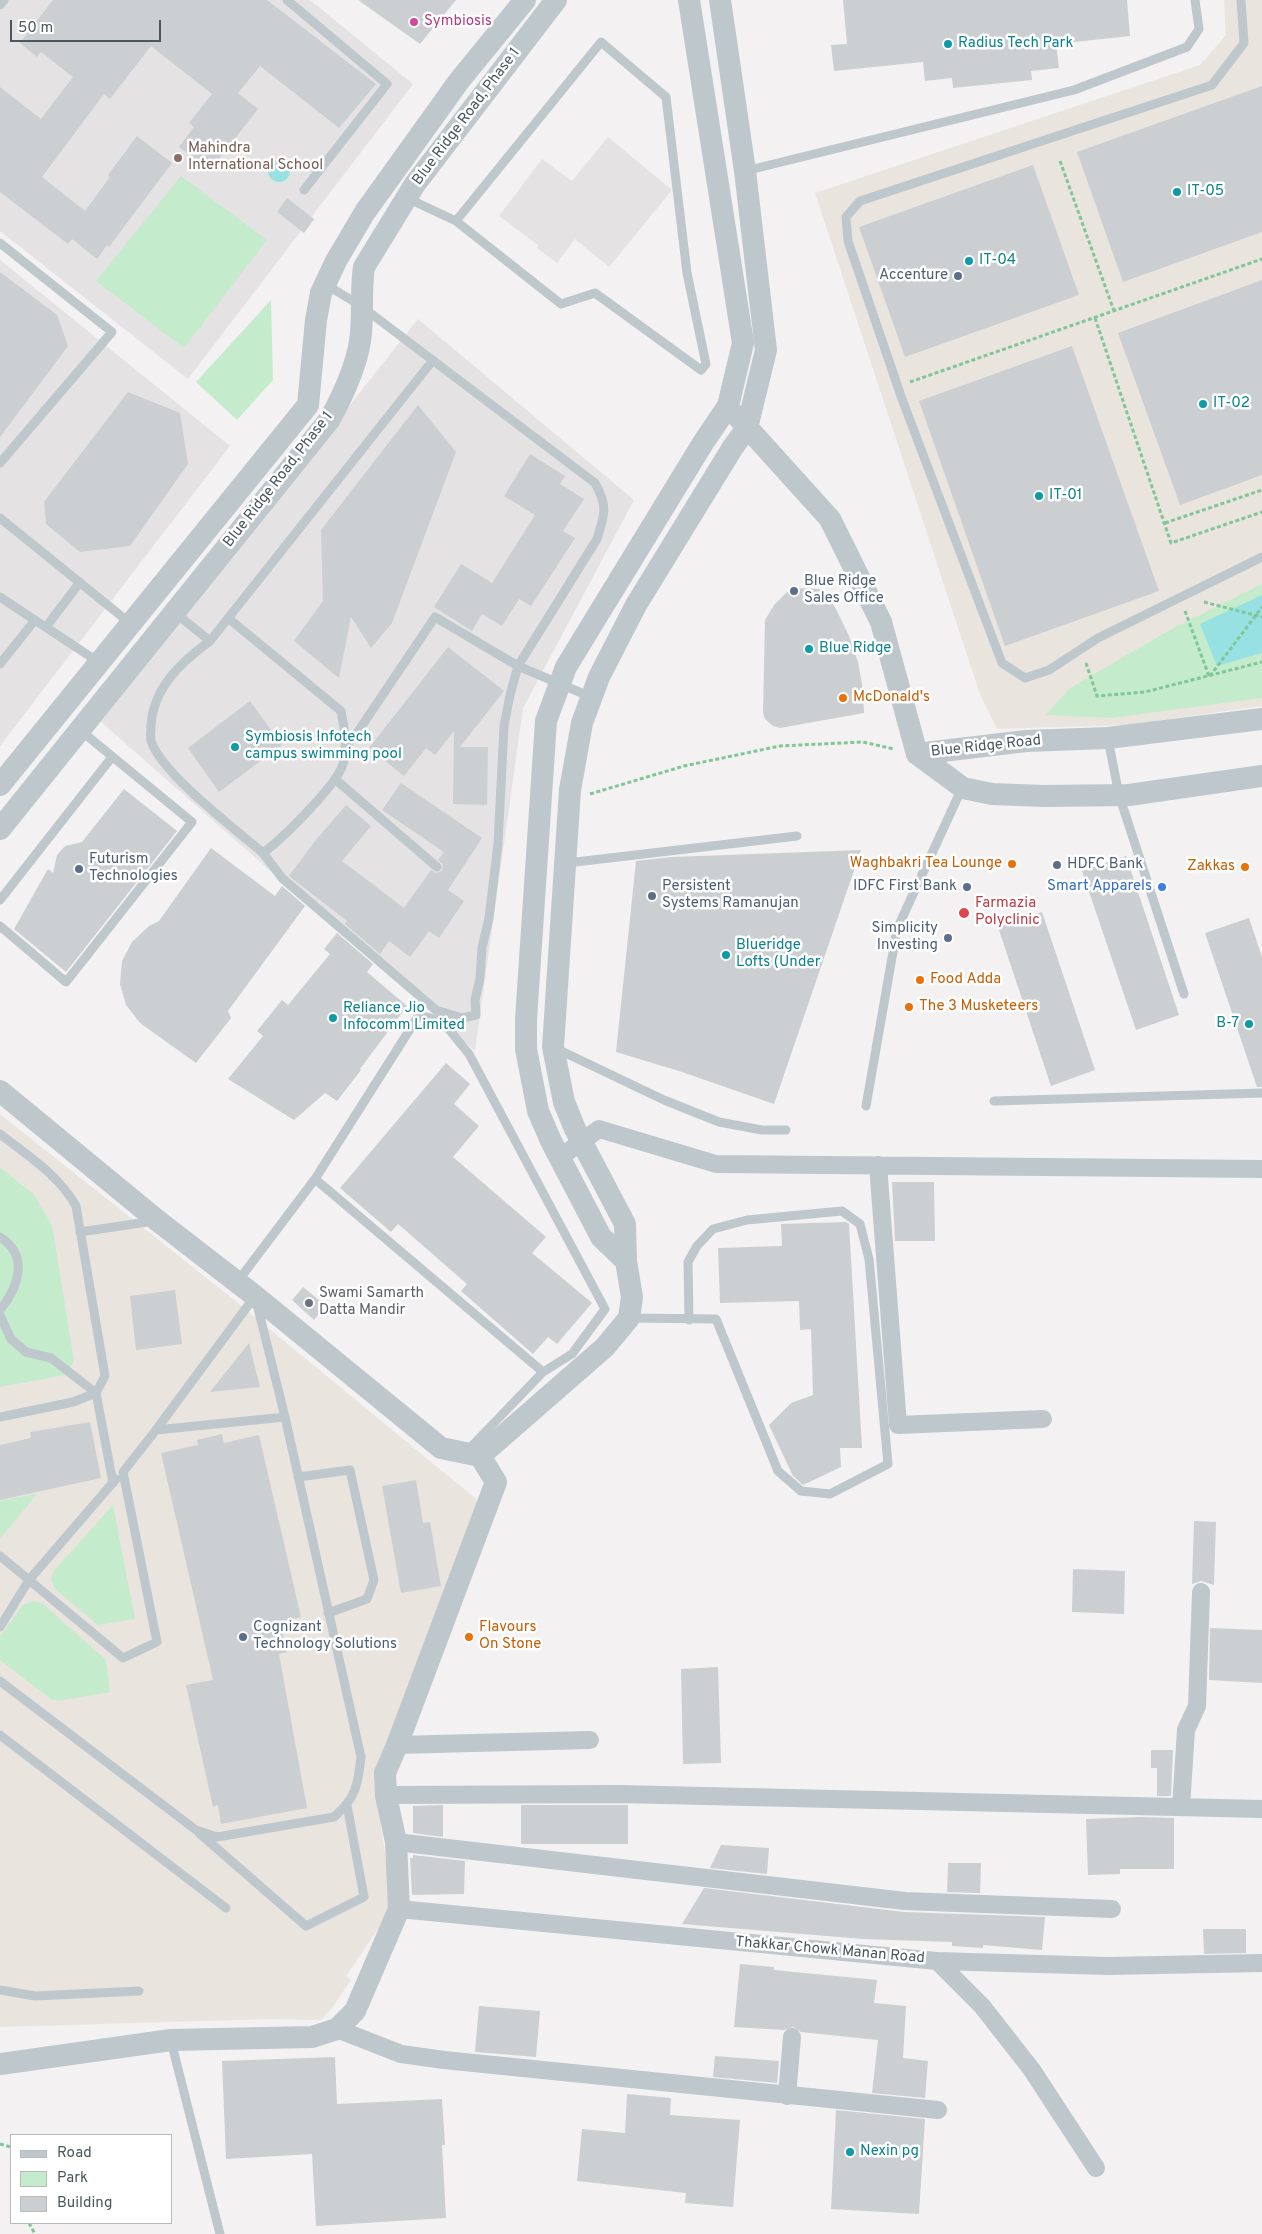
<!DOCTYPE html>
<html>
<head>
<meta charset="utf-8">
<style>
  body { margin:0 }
  #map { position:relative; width:1262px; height:2234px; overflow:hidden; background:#f3f1f1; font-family:Overpass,sans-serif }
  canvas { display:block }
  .legend { position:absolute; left:10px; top:2134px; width:162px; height:90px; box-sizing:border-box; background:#fff; border:1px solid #b7bcbe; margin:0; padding:6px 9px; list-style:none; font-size:15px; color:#4a575c }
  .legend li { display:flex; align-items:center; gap:10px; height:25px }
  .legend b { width:25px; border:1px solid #b7bcbe }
  .scale { position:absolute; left:10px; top:20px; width:151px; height:22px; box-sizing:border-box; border:2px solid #4a575c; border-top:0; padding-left:6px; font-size:15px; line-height:18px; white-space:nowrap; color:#4a575c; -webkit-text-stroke:4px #fff; paint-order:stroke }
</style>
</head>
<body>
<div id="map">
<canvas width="1262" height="2234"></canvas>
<ul class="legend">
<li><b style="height:6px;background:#bec7cc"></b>Road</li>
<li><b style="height:14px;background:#c5ebcd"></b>Park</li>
<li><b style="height:14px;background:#cbcfd2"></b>Building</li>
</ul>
<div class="scale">50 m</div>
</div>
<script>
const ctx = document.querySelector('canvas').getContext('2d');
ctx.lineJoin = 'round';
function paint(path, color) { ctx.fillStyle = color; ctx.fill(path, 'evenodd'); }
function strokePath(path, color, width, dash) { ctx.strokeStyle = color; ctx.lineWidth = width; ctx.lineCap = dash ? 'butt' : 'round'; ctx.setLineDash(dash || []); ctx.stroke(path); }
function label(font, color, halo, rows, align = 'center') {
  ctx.font = font + ' Overpass,sans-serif'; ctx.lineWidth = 5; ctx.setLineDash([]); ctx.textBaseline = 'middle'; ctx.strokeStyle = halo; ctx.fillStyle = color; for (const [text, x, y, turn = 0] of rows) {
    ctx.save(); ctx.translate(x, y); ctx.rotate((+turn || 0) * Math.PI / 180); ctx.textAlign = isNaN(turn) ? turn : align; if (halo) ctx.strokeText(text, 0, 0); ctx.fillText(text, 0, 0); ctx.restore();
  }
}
paint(new Path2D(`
  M1224 0H1262V706L1126 725 997 729 980 694 815 193 1200 65 1226 35Z
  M0 1114 233 1299 481 1503 374 1781 393 1907 346 1976 351 1980 332 2008 321 2020 271 2019 0 2027Z`), '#e9e4de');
paint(new Path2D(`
  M4 0H310L413 84 188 379 0 231V5Z
  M608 137 672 190 609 267 575 239 557 263 537 248 538 245 499 216 542 159 572 181Z
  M0 260 230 446 0 746Z
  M418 319 634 500 523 708 475 1051 100 721Z`), '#e4e2e2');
paint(new Path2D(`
  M181 176 267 240 184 348 96 281Z
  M271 300 273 380 237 420 196 382Z
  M1262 584V698L1111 718 1046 715 1070 688 1168 631Z
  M0 1167 34 1195 52 1225 74 1361 65 1375 0 1387Z
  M37 1494 0 1539V1501Z
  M113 1505 135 1619 98 1625 55 1589 51 1579 54 1571Z
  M33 1601 42 1603 106 1660 110 1692 59 1701 51 1699 0 1660V1637L22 1606Z`), '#c5ebcd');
paint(new Path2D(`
  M268 171a11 11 0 1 1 22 0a11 11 0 1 1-22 0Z
  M1262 595V653L1217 666 1200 624Z`), '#97e1e3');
paint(new Path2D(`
  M53 0H267L376 84 339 128 260 66 238 93 258 109 210 170 179 147 194 127 189 123 212 94 151 46 110 99 104 94 42 177 85 211 110 177 108 175 137 136 172 163 109 247 107 245 97 259 72 239 68 244 0 192V87L41 119 73 77 41 52 37 57 20 43Z
  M358 0H456L420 44Z
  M843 0H1127L1130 36 1056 44 1059 68 1031 71 1032 80 953 88 952 78 925 81 923 62 834 71 831 45 847 44Z
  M1262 86V232L1123 282 1077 152Z
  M1033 165 1079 295 905 357 859 227Z
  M287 198 314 219 304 233 277 212Z
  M0 272 57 315 68 346 0 437Z
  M1262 280V475L1180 505 1118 333Z
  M1072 346 1159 591 1005 646 919 401Z
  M128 392 180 413 188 464 130 546 80 552 46 524 44 502Z
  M418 405 456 452 392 623 371 648 351 617 339 678 294 641 323 601 321 530Z
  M530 454 565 476 560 484 584 499 563 531 575 538 531 606 519 599 502 626 482 614 472 631 434 607 461 564 492 583 535 515 504 496Z
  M794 588 819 589 825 592 836 609 849 636 858 662 863 690 864 713 780 728 773 726 765 719 763 713 765 620 774 605 786 593Z
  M448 647 504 691 460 747H488L487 805 453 804 454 731 435 755 426 748 404 776 369 748Z
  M250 701 282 745 219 792 188 748Z
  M401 783 482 838 448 890 464 901 439 938 429 931 410 957 389 941 380 954 345 924 347 921 289 876 315 841 346 805 371 826 342 861 404 908 431 870 436 873 442 871 443 864 438 860 444 852 382 810Z
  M124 789 177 831 66 972 14 929 48 869 53 873 57 855 65 846 82 842Z
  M211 848 275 896 282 886 305 906 228 1011 231 1018 196 1063 140 1023 126 1005 120 984 122 961 132 942 149 926 159 921Z
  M861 850 774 1104 679 1071 616 1052 636 861 672 857Z
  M1126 856 1179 1015 1136 1030 1082 871Z
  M1042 912 1095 1070 1051 1086 998 927Z
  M1249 918 1262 957V1087H1257L1205 933Z
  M337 933 373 964 367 972 407 1006 360 1069 361 1070 337 1101 325 1093 294 1120 228 1079 263 1036 257 1031 282 1000 288 1005 330 954 324 949Z
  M446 1063 470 1084 454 1104 479 1126 453 1157 546 1237 532 1253 592 1303 557 1344 548 1337 533 1354 461 1291 467 1284 398 1224 391 1232 340 1188Z
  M892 1182H934L935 1241H895Z
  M846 1222 849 1224 862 1448H840L841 1467 803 1485 793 1476 769 1425 791 1403 813 1395 811 1329 800 1330 799 1301 720 1303 718 1248 782 1246 781 1224Z
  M303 1287 326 1306 314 1320 292 1300Z
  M175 1290 182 1344 136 1350 130 1296Z
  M249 1343 260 1387 210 1392Z
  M90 1422 101 1478 0 1500V1445L31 1438 30 1432Z
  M222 1434 224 1443 259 1435 301 1617 280 1622 287 1652 279 1654 307 1808 221 1824 218 1805 213 1807 186 1685 213 1680 161 1453 198 1445 197 1440Z
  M416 1480 423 1523 430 1522 441 1586 401 1593 382 1486Z
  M1194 1521 1216 1522 1214 1585 1201 1581 1192 1584Z
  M1073 1569 1125 1571 1124 1614 1072 1612Z
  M1210 1628 1262 1630V1683L1209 1680Z
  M718 1667 721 1763 683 1764 681 1669Z
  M1151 1750H1173L1171 1796H1157V1768H1151Z
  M443 1805V1837L413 1833V1806Z
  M521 1805H628V1844H521Z
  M1140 1817 1174 1818V1869H1120V1874L1088 1875 1086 1819Z
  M721 1845 769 1848 767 1874 710 1868Z
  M413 1855 465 1861 464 1894 412 1895 410 1858H413Z
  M948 1863H981L980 1893 947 1892Z
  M704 1888 904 1912 1045 1917 1042 1950 983 1945V1948L952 1946V1942L863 1939 682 1924Z
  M1203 1929H1246V1953L1204 1954Z
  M740 1964 774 1967V1970L877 1980 874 2003 906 2006 903 2058 928 2061 925 2098 872 2093 878 2040 801 2032 793 2027 784 2030 734 2027Z
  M479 2006 540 2011 536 2057 475 2052Z
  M715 2056 779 2061 777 2083 713 2077Z
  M335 2057 337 2104 442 2099 445 2145H442L446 2218 316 2226 312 2154 226 2159 222 2061Z
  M627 2094 671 2098 670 2115 740 2120 733 2207 685 2203 686 2193 577 2181 582 2129 625 2133Z
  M836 2110 925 2119 919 2214 831 2209Z`), '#cbcfd2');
strokePath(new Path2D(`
  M1060 161 1114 311
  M1095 318 1171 543 1262 512
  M910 382 1262 259
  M1165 523 1262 490
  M1204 602 1262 617
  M1185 611 1209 676
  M1086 663 1097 696 1145 692 1262 662
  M1210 676 1262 607
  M590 794 684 766 780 746 863 742 894 749
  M0 2144 11 2147
  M29 2223 35 2234`), '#80c697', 3, [4, 2.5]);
strokePath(new Path2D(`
  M287 0 387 84 304 190
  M1241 0 1244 43 1212 85 860 201 846 217 848 241 902 399 1002 663 1025 678 1049 670 1098 638 1262 557
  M0 5 4 0
  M745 171 1074 90 1187 47 1199 29 1195 0
  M407 198 456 221 561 304 595 293 701 370 706 364 687 273 666 97 601 42 456 221
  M0 243 112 332 0 463
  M325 284 361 306 595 483C608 506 605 514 597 539L518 666 591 697
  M0 518 131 624
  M0 597 100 663
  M174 612 210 641C181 662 153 688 151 726 151 731 150 736 151 741 163 775 234 828 263 853 282 839 337 785 343 764 349 747 344 728 341 711L228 618
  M46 627 80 582
  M210 641 433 360
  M0 664 35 620
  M1108 739 1119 795 1184 994
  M335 779 437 867
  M263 853 282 878 436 1010 462 1018 476 1015 475 1000 480 978 482 948 489 918 498 844 504 726 510 695 518 666 435 617 355 736 345 746
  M567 863 797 836
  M0 900 112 757
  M0 926 66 982 192 822 80 730
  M555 1048 664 1100 719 1122 762 1130H786
  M994 1101 1262 1093
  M866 1106 897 929 962 788
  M0 1134C27 1155 59 1175 76 1206L105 1376 96 1393 73 1402 0 1417
  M80 1232 154 1221
  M0 1237C30 1256 18 1288 0 1310
  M238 1281 315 1179 419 1015 442 1021 469 1054 605 1309 572 1354 543 1372 315 1179
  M0 1315 11 1339 26 1352 51 1358 96 1393 113 1483
  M630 1318 716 1319 778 1471 801 1491 830 1494 888 1464 869 1259 860 1224 842 1211 747 1220 713 1229 697 1246 688 1262 689 1320
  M156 1430 285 1417
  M467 1451 543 1372
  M298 1477 350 1470 374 1580 367 1599 328 1613
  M0 1556 123 1658 157 1642 123 1472 156 1430 255 1296
  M0 1627 29 1580 116 1479
  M0 1681 196 1830 217 1837 334 1817C356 1798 358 1785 361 1757L285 1417 257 1304
  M0 1735 226 1908
  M199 1833 306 1926 364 1897 347 1805
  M0 1990 35 1996 139 1991
  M171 2041 220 2234`), '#bec7cc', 9);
strokePath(new Path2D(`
  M559 1158 599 1129 716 1164 1262 1169
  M878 1165 898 1425 1043 1419
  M397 1745 590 1740
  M386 1795 619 1794 1262 1809
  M1181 1807 1186 1730 1197 1706 1201 1592
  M396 1842 905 1901 1112 1909
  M399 1909 937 1961 1108 1966 1262 1963
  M937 1961 982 2006 1032 2070 1096 2168
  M337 2029 401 2054 444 2060 938 2110
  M787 2096 792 2037`), '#bec7cc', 18);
strokePath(new Path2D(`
  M737 416 830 519 881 622 917 754
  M917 754 963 788 992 794 1044 796 1129 795 1262 776
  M917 754 1026 741 1108 738 1262 719
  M0 785 308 405 316 320 321 293 336 261 365 212 459 81 525 0
  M0 829 330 419C343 395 356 368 360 341 364 316 360 292 364 267L415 184 556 0
  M0 1091 158 1221 255 1296 441 1448 480 1456 496 1482 397 1745 385 1773 386 1796 396 1842 399 1909 355 2011 337 2029 312 2037 171 2040 0 2064
  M626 1261 601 1237 551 1141 538 1111 526 1049V1019L546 721 566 667 703 443 728 406 743 343 689 0
  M480 1456 605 1347 629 1318 632 1297 626 1261 625 1224 575 1129 564 1102 553 1047 570 790 582 723 599 677 636 605 733 447 747 428 766 350 745 171 720 0`), '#bec7cc', 22);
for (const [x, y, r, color] of [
  [414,22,5,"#d1479c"],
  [948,44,5,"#0f9aa8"],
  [178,158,5,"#8d6e63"],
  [1177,192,5,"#0f9aa8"],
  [969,261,5,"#0f9aa8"],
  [958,276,5,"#5c6f8a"],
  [1203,404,5,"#0f9aa8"],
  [1039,496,5,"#0f9aa8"],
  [794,591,5,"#5c6f8a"],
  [809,649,5,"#0f9aa8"],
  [843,698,5,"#e8710a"],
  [235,747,5,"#0f9aa8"],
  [1012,864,5,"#e8710a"],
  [1057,865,5,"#5c6f8a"],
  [1245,867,5,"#e8710a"],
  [79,869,5,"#5c6f8a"],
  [967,887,5,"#5c6f8a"],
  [1162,887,5,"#3f7fe0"],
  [652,896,5,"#5c6f8a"],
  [964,913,6,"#e0444e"],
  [948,938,5,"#5c6f8a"],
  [726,955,5,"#0f9aa8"],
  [920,980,5,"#e8710a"],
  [909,1007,5,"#e8710a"],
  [333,1018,5,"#0f9aa8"],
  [1249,1024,5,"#0f9aa8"],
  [309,1303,5,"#6b7280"],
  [243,1637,5,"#5c6f8a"],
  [469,1637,5,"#e8710a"],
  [850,2152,5,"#0f9aa8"]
]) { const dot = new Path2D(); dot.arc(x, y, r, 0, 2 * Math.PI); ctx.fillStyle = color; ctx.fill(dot); strokePath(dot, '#fff', 2); }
label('15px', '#b23c85', '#fff', [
  ["Symbiosis",424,22]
], 'left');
label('15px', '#0d838f', '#fff', [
  ["Radius Tech Park",958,44],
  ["IT-05",1187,192],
  ["IT-04",979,261],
  ["IT-02",1213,404],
  ["IT-01",1049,496],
  ["Blue Ridge",819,649],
  ["Symbiosis Infotech",245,738],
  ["campus swimming pool",245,755],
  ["Blueridge",736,946],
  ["Lofts (Under",736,963],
  ["Reliance Jio",343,1009],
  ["Infocomm Limited",343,1026],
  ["B-7",1239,1024,"right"],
  ["Nexin pg",860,2152]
], 'left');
label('15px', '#4a575c', '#fff', [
  ["Blue Ridge Road, Phase 1",467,117,-53],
  ["Blue Ridge Road, Phase 1",279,480,-52],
  ["Blue Ridge Road",986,747,-6],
  ["Thakkar Chowk Manan Road",830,1951,5]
]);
label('15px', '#785e54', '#fff', [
  ["Mahindra",188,149],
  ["International School",188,166]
], 'left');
label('15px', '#4e5e75', '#fff', [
  ["Accenture",948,276,"right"],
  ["Blue Ridge",804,582],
  ["Sales Office",804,599],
  ["Futurism",89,860],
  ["Technologies",89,877],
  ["HDFC Bank",1067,865],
  ["Persistent",662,887],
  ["Systems Ramanujan",662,904],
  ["IDFC First Bank",957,887,"right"],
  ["Simplicity",938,929,"right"],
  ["Investing",938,946,"right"],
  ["Cognizant",253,1628],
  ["Technology Solutions",253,1645]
], 'left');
label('15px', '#c56008', '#fff', [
  ["McDonald's",853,698],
  ["Waghbakri Tea Lounge",1002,864,"right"],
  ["Zakkas",1235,867,"right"],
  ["Food Adda",930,980],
  ["The 3 Musketeers",919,1007],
  ["Flavours",479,1628],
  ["On Stone",479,1645]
], 'left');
label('15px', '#366cbe', '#fff', [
  ["Smart Apparels",1152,887]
], 'right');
label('15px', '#be3a42', '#fff', [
  ["Farmazia",975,904],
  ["Polyclinic",975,921]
], 'left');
label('15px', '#5b616d', '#fff', [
  ["Swami Samarth",319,1294],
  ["Datta Mandir",319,1311]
], 'left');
</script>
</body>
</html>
